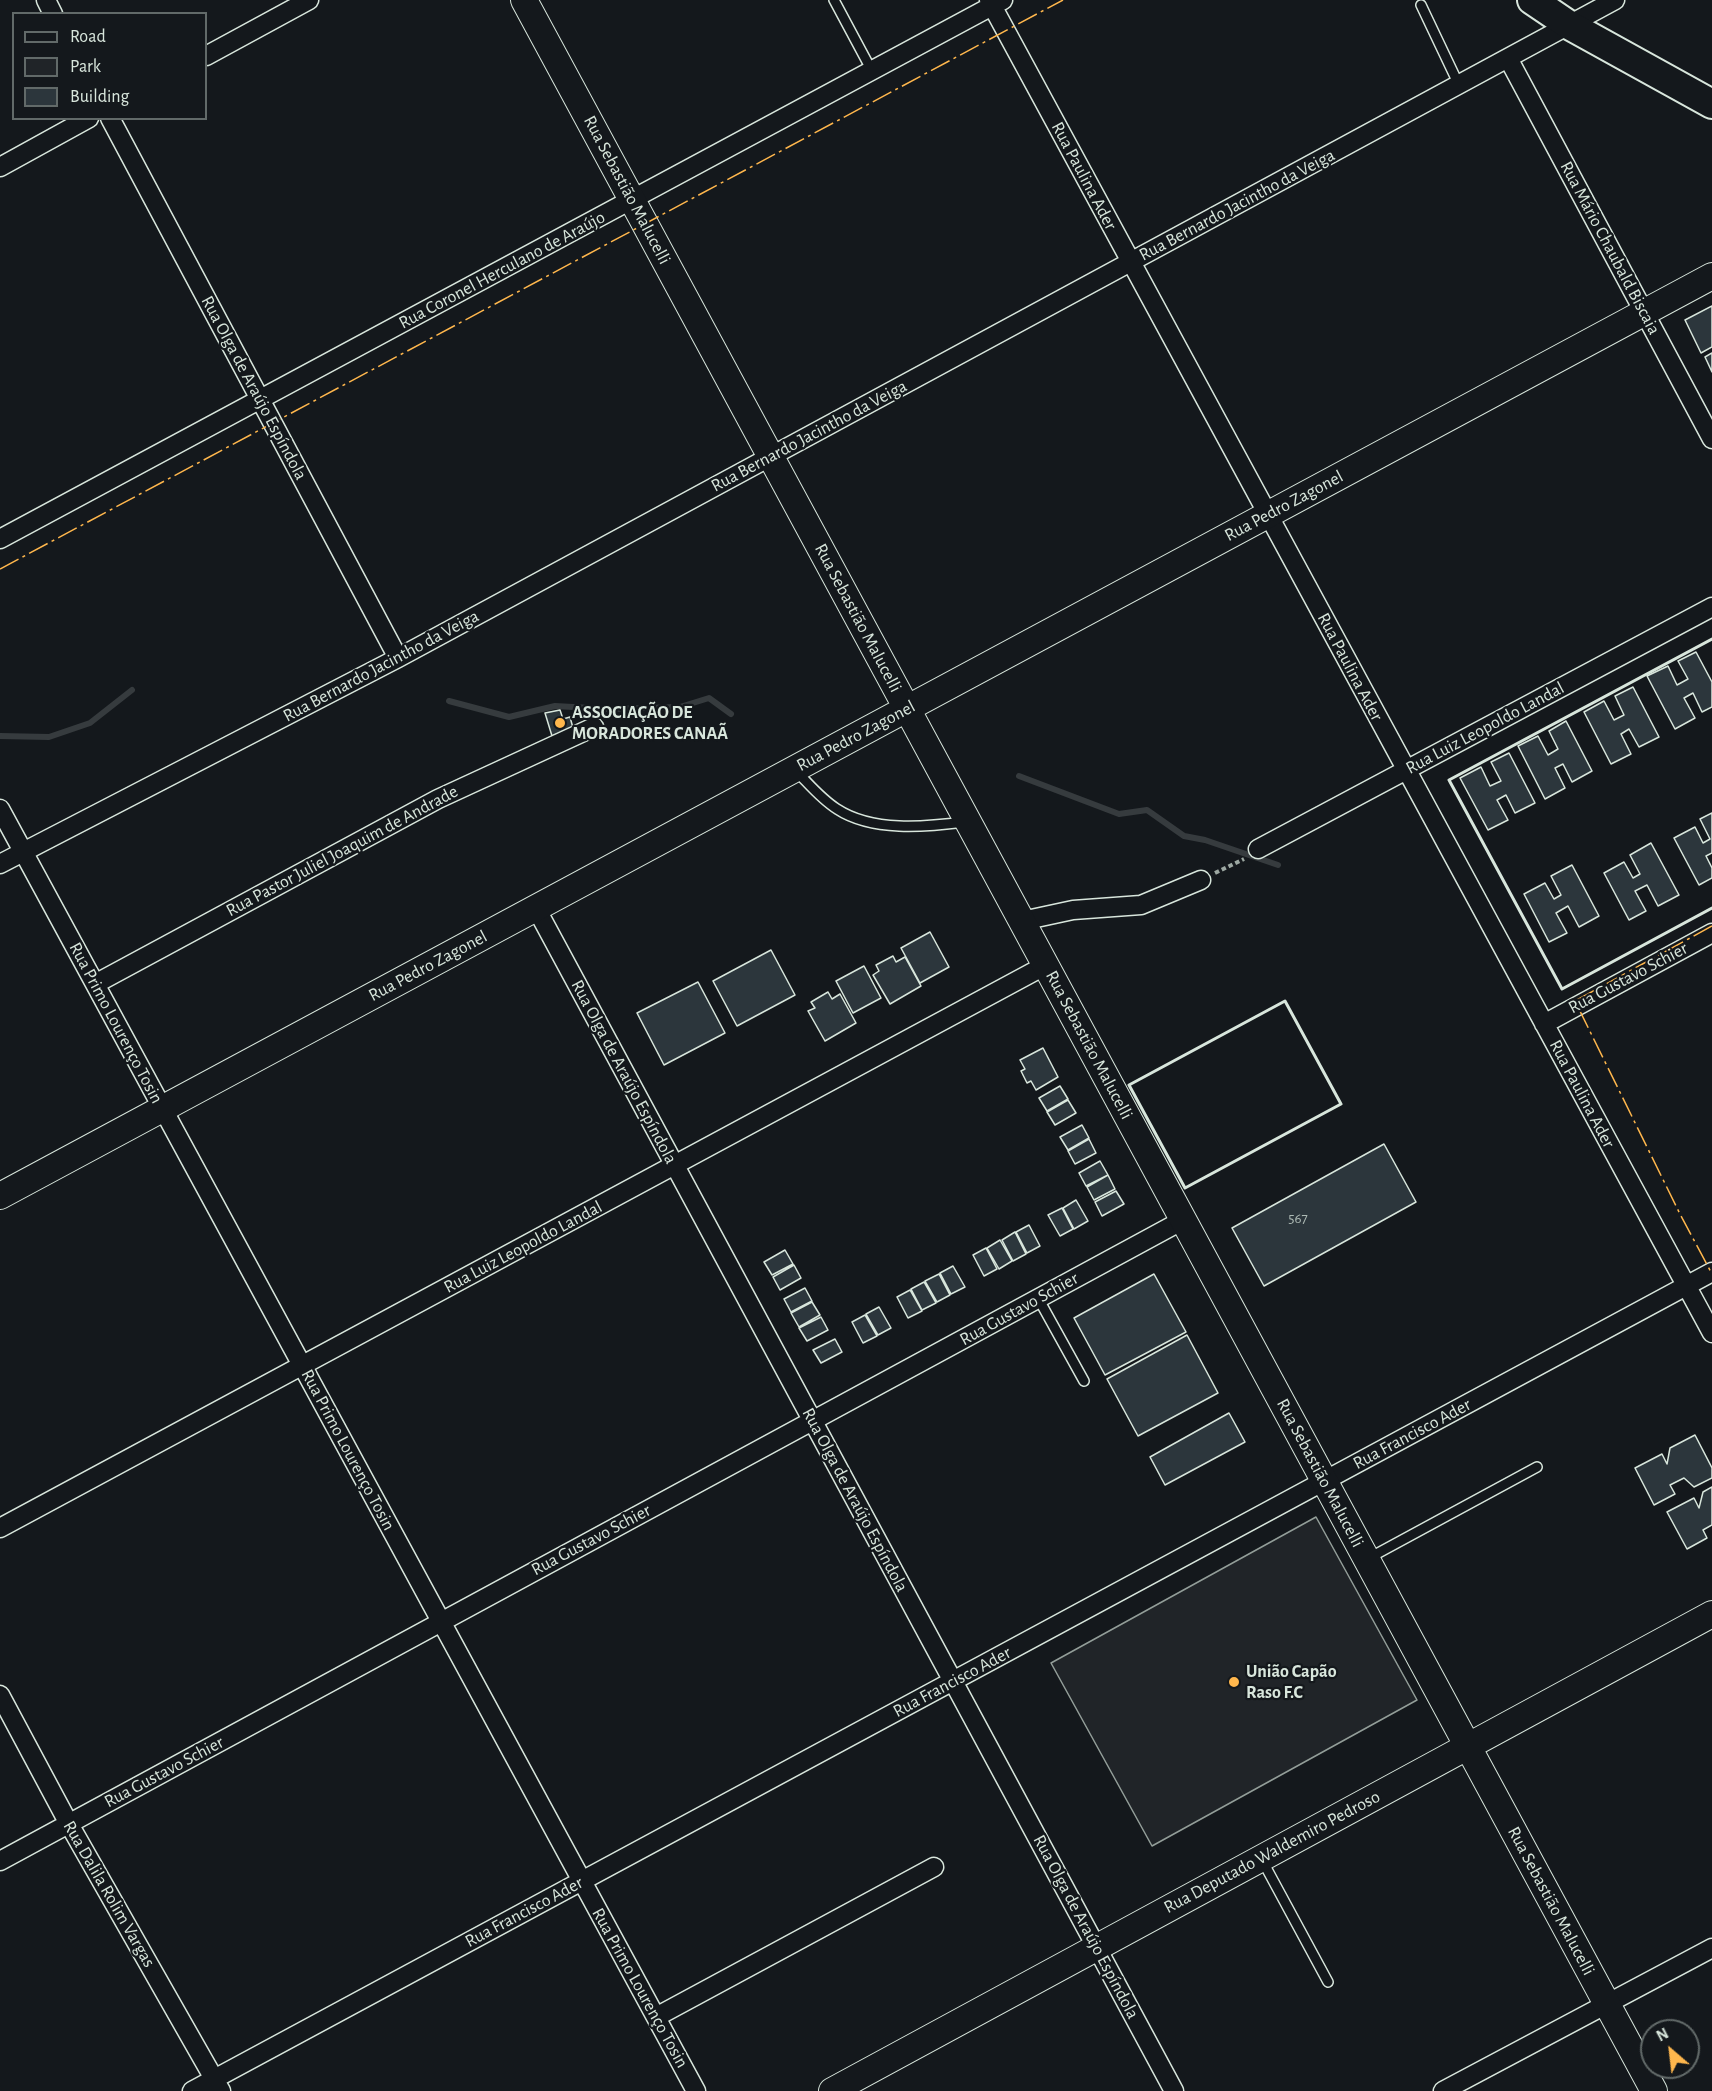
<!DOCTYPE html>
<html>
<head>
<meta charset="utf-8">
<style>
  body { margin:0 }
  #map { position:relative; width:1712px; height:2091px; overflow:hidden; background:#14181c; font-family:"Alegreya Sans",sans-serif }
  canvas { display:block }
  .legend { position:absolute; left:12px; top:12px; width:195px; height:108px; box-sizing:border-box; background:#14181c; border:2px solid #626a69; margin:0; padding:8px 10px; list-style:none; font-size:18px; color:#d8e6dc }
  .legend li { display:flex; align-items:center; gap:12px; height:30px }
  .legend b { width:30px; border:2px solid #626a69 }
  .north { position:absolute; left:1640px; top:2019px; width:60px; height:60px; box-sizing:border-box; background:#14181c; border:2px solid #626a69; border-radius:50%; rotate:332deg; font-size:16px; font-weight:700; line-height:24px; text-align:center; color:#d8e6dc }
  .north::after { content:''; display:block; margin:auto; width:21px; height:27px; background:#ffb74d; clip-path:polygon(50% 0,100% 100%,50% 72%,0 100%) }
</style>
</head>
<body>
<div id="map">
<canvas width="1712" height="2091"></canvas>
<ul class="legend">
<li><b style="height:8px;background:#14181c"></b>Road</li>
<li><b style="height:16px;background:#202428"></b>Park</li>
<li><b style="height:16px;background:#2c363c"></b>Building</li>
</ul>
<div class="north">N</div>
</div>
<script>
const ctx = document.querySelector('canvas').getContext('2d');
ctx.lineJoin = 'round';
function paint(path, color) { ctx.fillStyle = color; ctx.fill(path, 'evenodd'); }
function strokePath(path, color, width, dash) { ctx.strokeStyle = color; ctx.lineWidth = width; ctx.lineCap = dash ? 'butt' : 'round'; ctx.setLineDash(dash || []); ctx.stroke(path); }
function label(font, color, halo, rows, align = 'center') {
  ctx.font = font + ' "Alegreya Sans",sans-serif'; ctx.lineWidth = 4.5; ctx.setLineDash([]); ctx.textBaseline = 'middle'; ctx.strokeStyle = halo; ctx.fillStyle = color; for (const [text, x, y, turn = 0] of rows) {
    ctx.save(); ctx.translate(x, y); ctx.rotate((+turn || 0) * Math.PI / 180); ctx.textAlign = isNaN(turn) ? turn : align; if (halo) ctx.strokeText(text, 0, 0); ctx.fillText(text, 0, 0); ctx.restore();
  }
}
const green = new Path2D(`
  M1316 1517 1417 1700 1152 1846 1051 1663Z`);
paint(green, '#202428');
strokePath(green, '#939e99', 1.5);
strokePath(new Path2D(`
  M449 701 509 717 555 706 609 709 680 707 709 698 731 714
  M0 736 49 737 90 723 132 690
  M1019 776 1119 814 1147 810 1184 836 1205 840 1278 865`), '#363b3e', 6);
const building = new Path2D(`
  M1712 306V347L1701 353 1685 320Z
  M1712 353V372L1705 357Z
  M1696 652 1712 682V707L1702 712 1693 693 1684 698 1695 718 1675 729 1647 676 1668 666 1677 685 1688 679 1678 661Z
  M1633 687 1659 737 1639 747 1629 729 1621 734 1631 754 1611 764 1584 712 1604 701 1614 720 1624 715 1615 696Z
  M560 710 563 719 570 717 573 728 552 736 545 713Z
  M1566 721 1592 771 1572 782 1563 764 1555 768 1565 788 1545 799 1518 746 1538 736 1548 755 1558 749 1549 731Z
  M1509 753 1535 803 1515 813 1506 795 1497 800 1508 820 1488 830 1460 778 1481 767 1490 786 1501 781 1491 762Z
  M1712 813V853L1706 856 1712 868V878L1699 885 1674 838 1695 827 1703 843 1710 839 1700 819Z
  M1651 843 1679 895 1658 906 1647 885 1635 891 1646 911 1629 920 1604 873 1624 862 1633 878 1640 874 1630 855Z
  M1572 865 1599 916 1579 927 1568 906 1556 913 1567 933 1549 942 1524 894 1545 883 1554 899 1561 895 1551 876Z
  M930 932 949 967 920 983 901 948Z
  M771 950 795 995 737 1026 713 981Z
  M893 956 896 962 905 957 921 986 890 1004 873 975 879 971 876 965Z
  M864 966 881 998 853 1013 836 981Z
  M698 982 725 1033 664 1065 637 1013Z
  M828 992 832 999 840 994 856 1023 825 1041 808 1011 815 1008 811 1002Z
  M1043 1048 1058 1077 1036 1090 1031 1081 1027 1083 1021 1071 1025 1069 1020 1060Z
  M1060 1086 1068 1099 1047 1111 1039 1098Z
  M1068 1100 1076 1113 1055 1125 1047 1112Z
  M1082 1125 1089 1138 1068 1150 1060 1137Z
  M1089 1139 1096 1153 1075 1164 1068 1151Z
  M1384 1144 1416 1202 1264 1286 1232 1228Z
  M1100 1161 1108 1175 1086 1186 1079 1173Z
  M1108 1175 1115 1189 1094 1200 1087 1187Z
  M1116 1191 1124 1204 1102 1216 1095 1202Z
  M1076 1200 1088 1221 1074 1229 1063 1208Z
  M1062 1208 1073 1229 1060 1236 1048 1215Z
  M1029 1225 1040 1246 1027 1253 1016 1232Z
  M1015 1232 1026 1254 1013 1261 1002 1240Z
  M1000 1240 1012 1261 999 1269 987 1248Z
  M986 1248 997 1269 984 1276 973 1255Z
  M785 1250 793 1264 772 1275 764 1262Z
  M794 1265 801 1278 780 1290 773 1277Z
  M953 1266 965 1287 951 1294 940 1273Z
  M939 1274 950 1295 937 1302 925 1281Z
  M1154 1274 1186 1332 1105 1375 1074 1318Z
  M924 1282 936 1303 922 1310 911 1289Z
  M805 1288 812 1301 791 1312 784 1299Z
  M910 1290 922 1311 908 1318 897 1297Z
  M812 1302 820 1315 799 1327 791 1313Z
  M879 1307 891 1328 878 1335 866 1314Z
  M865 1315 877 1336 863 1343 852 1322Z
  M821 1317 828 1330 807 1341 799 1328Z
  M1187 1335 1218 1393 1138 1436 1107 1379Z
  M835 1339 842 1352 821 1363 813 1350Z
  M1229 1413 1245 1442 1165 1485 1150 1457Z
  M1695 1435 1712 1468V1478L1694 1487 1684 1478 1670 1485 1675 1494 1654 1505 1635 1468 1662 1454 1667 1464 1670 1448Z
  M1712 1487V1525L1703 1530 1707 1538 1687 1549 1667 1512 1694 1498 1699 1508 1703 1492Z`);
paint(building, '#2c363c');
strokePath(building, '#d8e6dc', 1.5);
const lane = new Path2D(`
  M834 0 872 71
  M1421 5 1459 85
  M796 771C809 784 821 799 837 809 872 832 925 827 965 822
  M1038 1298 1084 1381
  M1369 1558 1537 1467
  M1262 1860 1328 1982`);
const street = new Path2D(`
  M46 0 53 14
  M989 0 1712 1333
  M206 56 309 0
  M1508 58 1712 439
  M110 118 398 658
  M0 167 89 118
  M0 539 1003 0
  M0 809 696 2091
  M1258 849 1712 607
  M0 864 398 658 1615 0
  M536 908 1174 2091
  M1022 921 1073 910 1141 905 1201 880
  M95 984 438 799 594 727
  M1544 1024 1712 933
  M0 1528 1046 965
  M0 1695 69 1824 221 2091
  M0 1861 1183 1220
  M656 2017 934 1867
  M192 2091 1712 1272
  M1443 2091 1712 1948`);
const secondary = new Path2D(`
  M524 0 1654 2091
  M0 1196 1712 276
  M832 2091 1712 1614`);
const primary = new Path2D(`
  M1532 0 1569 25 1712 104`);
strokePath(lane, '#d8e6dc', 12);
strokePath(street, '#d8e6dc', 21);
strokePath(secondary, '#d8e6dc', 28);
strokePath(primary, '#d8e6dc', 32);
strokePath(new Path2D(`
  M1215 873 1244 859`), '#9da8a2', 4, [4.5, 3]);
strokePath(lane, '#14181c', 9);
strokePath(street, '#14181c', 18);
strokePath(secondary, '#14181c', 26);
strokePath(primary, '#14181c', 28);
strokePath(new Path2D(`
  M1712 639 1449 780 1562 989 1712 908
  M1285 1001 1341 1104 1185 1188 1129 1085Z`), '#d8e6dc', 3);
strokePath(new Path2D(`
  M0 569 1063 0
  M1712 926 1575 1001 1680 1214 1712 1274`), '#ffb74d', 1.5, [21, 4.5, 3, 4.5]);
for (const [x, y, r, color] of [
  [560,723,6,"#ffb74d"],
  [1234,1682,6,"#ffb74d"]
]) { const dot = new Path2D(); dot.arc(x, y, r, 0, 2 * Math.PI); ctx.fillStyle = color; ctx.fill(dot); strokePath(dot, '#14181c', 2); }
label('15px', '#adbab4', null, [
  ["567",1298,1218]
]);
label('18px', '#d8e6dc', '#14181c', [
  ["Rua Paulina Ader",1084,176,62],
  ["Rua Sebastião Malucelli",627,190,62],
  ["Rua Bernardo Jacintho da Veiga",1237,205,-28],
  ["Rua Mário Chaubald Biscaia",1610,248,62],
  ["Rua Coronel Herculano de Araújo",502,270,-28],
  ["Rua Olga de Araújo Espíndola",254,388,62],
  ["Rua Bernardo Jacintho da Veiga",809,436,-28],
  ["Rua Pedro Zagonel",1284,506,-28],
  ["Rua Sebastião Malucelli",858,618,62],
  ["Rua Bernardo Jacintho da Veiga",381,666,-28],
  ["Rua Paulina Ader",1350,667,62],
  ["Rua Luiz Leopoldo Landal",1485,728,-28],
  ["Rua Pedro Zagonel",856,736,-28],
  ["Rua Pastor Juliel Joaquim de Andrade",342,851,-28],
  ["Rua Pedro Zagonel",428,966,-28],
  ["Rua Gustavo Schier",1628,978,-28],
  ["Rua Primo Lourenço Tosin",116,1023,62],
  ["Rua Sebastião Malucelli",1089,1045,62],
  ["Rua Olga de Araújo Espíndola",624,1072,62],
  ["Rua Paulina Ader",1582,1094,62],
  ["Rua Luiz Leopoldo Landal",523,1247,-28],
  ["Rua Gustavo Schier",1019,1309,-29],
  ["Rua Francisco Ader",1412,1434,-28],
  ["Rua Primo Lourenço Tosin",348,1450,62],
  ["Rua Sebastião Malucelli",1320,1473,62],
  ["Rua Olga de Araújo Espíndola",855,1500,62],
  ["Rua Gustavo Schier",591,1540,-28],
  ["Rua Francisco Ader",952,1682,-28],
  ["Rua Gustavo Schier",164,1772,-28],
  ["Rua Deputado Waldemiro Pedroso",1272,1852,-28],
  ["Rua Dalila Rolim Vargas",109,1894,60],
  ["Rua Sebastião Malucelli",1551,1901,62],
  ["Rua Francisco Ader",524,1912,-28],
  ["Rua Olga de Araújo Espíndola",1086,1927,62],
  ["Rua Primo Lourenço Tosin",640,1988,61]
]);
label('bold 18px', '#d8e6dc', '#14181c', [
  ["ASSOCIAÇÃO DE",572,713],
  ["MORADORES CANAÃ",572,734],
  ["União Capão",1246,1672],
  ["Raso F.C",1246,1693]
], 'left');
</script>
</body>
</html>
